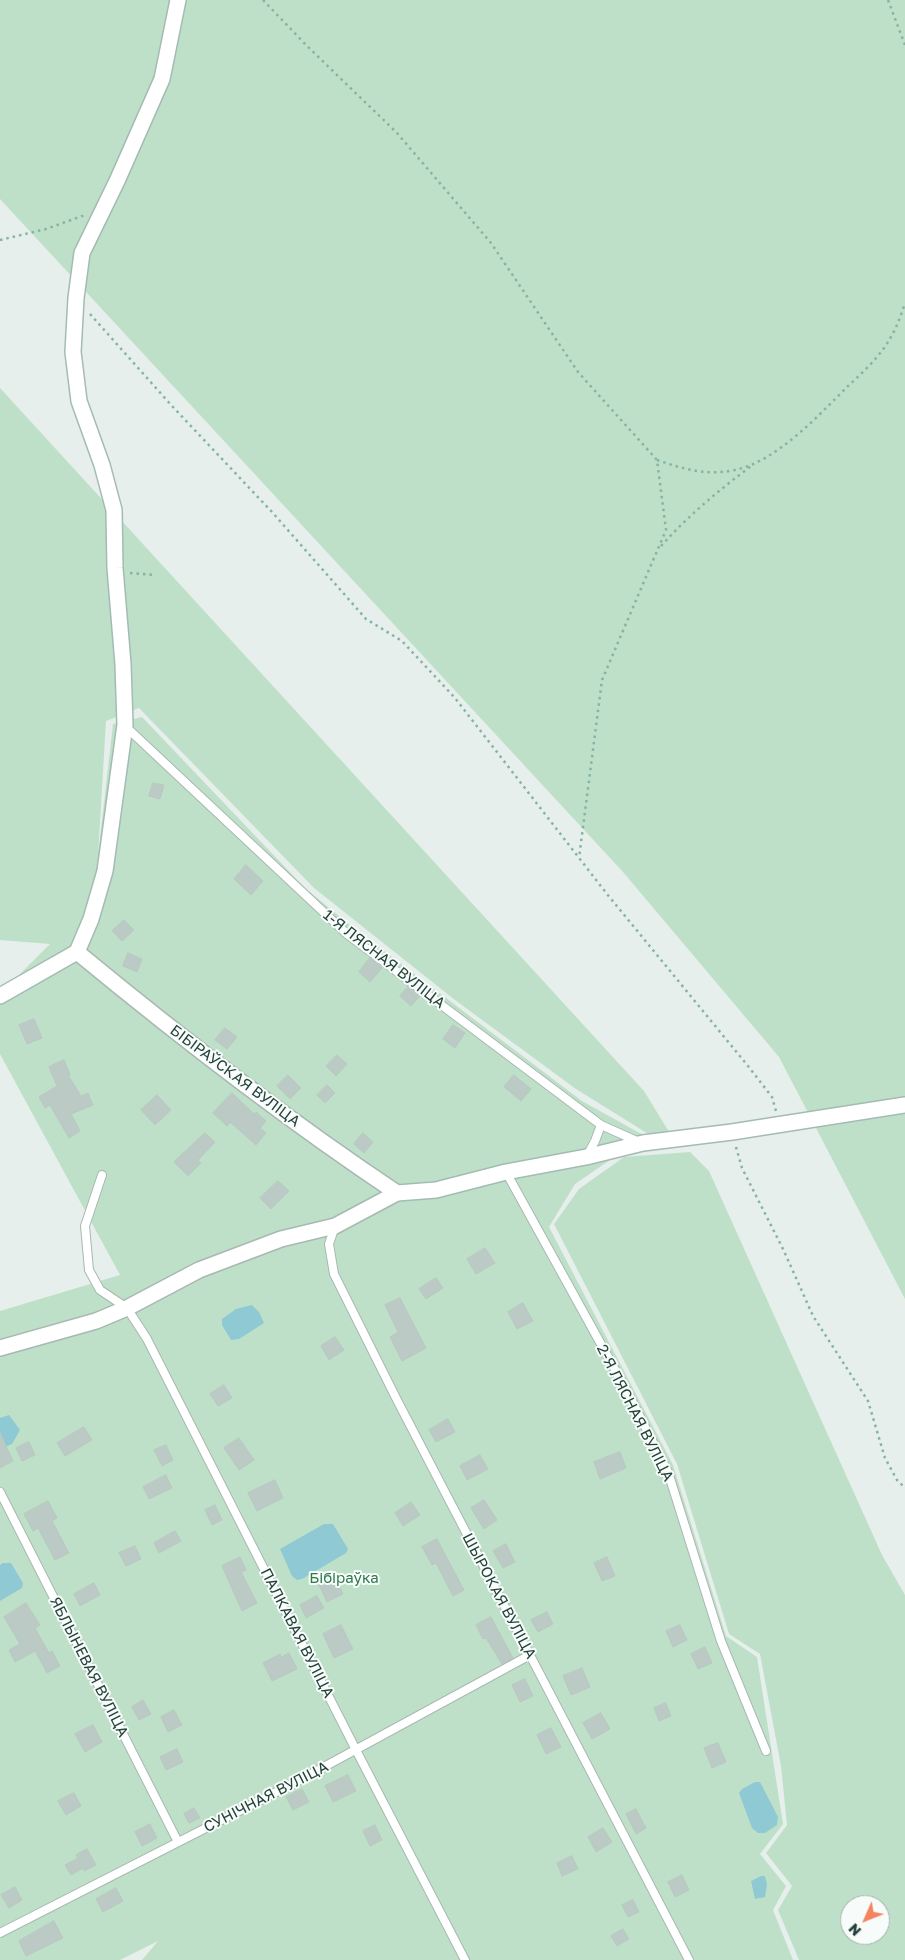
<!DOCTYPE html>
<html>
<head>
<meta charset="utf-8">
<style>
  body { margin:0 }
  #map { position:relative; width:905px; height:1960px; overflow:hidden; background:#e6efeb; font-family:"Golos Text",sans-serif }
  canvas { display:block }
  .north { position:absolute; left:840px; top:1895px; width:50px; height:50px; box-sizing:border-box; background:#f7fbf9; border:1px solid #a3b1ad; border-radius:50%; rotate:226deg; font-size:14px; font-weight:700; line-height:20px; text-align:center; color:#24423a }
  .north::after { content:''; display:block; margin:auto; width:18px; height:22px; background:#f4845f; clip-path:polygon(50% 0,100% 100%,50% 72%,0 100%) }
</style>
</head>
<body>
<div id="map">
<canvas width="905" height="1960"></canvas>
<div class="north">N</div>
</div>
<script>
const ctx = document.querySelector('canvas').getContext('2d');
ctx.lineJoin = 'round';
function paint(path, color) { ctx.fillStyle = color; ctx.fill(path, 'evenodd'); }
function strokePath(path, color, width, dash) { ctx.strokeStyle = color; ctx.lineWidth = width; ctx.lineCap = dash ? 'butt' : 'round'; ctx.setLineDash(dash || []); ctx.stroke(path); }
function label(font, color, halo, rows, align = 'center') {
  ctx.font = font + ' "Golos Text",sans-serif'; ctx.lineWidth = 4; ctx.setLineDash([]); ctx.textBaseline = 'middle'; ctx.strokeStyle = halo; ctx.fillStyle = color; for (const [text, x, y, turn = 0] of rows) {
    ctx.save(); ctx.translate(x, y); ctx.rotate((+turn || 0) * Math.PI / 180); ctx.textAlign = isNaN(turn) ? turn : align; if (halo) ctx.strokeText(text, 0, 0); ctx.fillText(text, 0, 0); ctx.restore();
  }
}
paint(new Path2D(`
  M0 0H905V1299L779 1057 623 872 0 199Z
  M0 388 644 1091 671 1135H650L576 1089 455 1000 314 888 139 708 106 721 98 856 113 724 142 717 305 888 351 926 582 1101 645 1136 575 1184 549 1227 673 1465 726 1636 757 1657 783 1824 760 1854 786 1886 773 1910 793 1960H142L158 1941 120 1960H0V1311L120 1275 0 1054V994L50 944 0 940Z
  M690 1152 709 1171 882 1555 905 1595V1960H799L778 1910 792 1886 766 1853 787 1825 781 1766 760 1654 729 1634 677 1464 554 1224 579 1189 624 1157ZM850 1905H880V1935H850Z`), '#bfe0c8');
paint(new Path2D(`
  M252 1305 259 1312 264 1323 239 1339 231 1340 222 1325V1319L236 1309Z
  M9 1415 20 1430 12 1444 0 1449V1418Z
  M324 1524H333L348 1549 346 1553 302 1579 297 1580 292 1576 280 1549Z
  M3 1563H11L23 1583 22 1588 0 1601V1565Z
  M755 1782H760L778 1817 777 1825 765 1833H758L752 1828 739 1793 742 1789Z
  M761 1876H765L767 1884 765 1897 755 1899 751 1881Z`), '#8ec9d4');
const building = new Path2D(`
  M153 783 164 785 160 799 149 796Z
  M246 865 263 881 251 895 234 879Z
  M124 920 134 930 122 941 112 931Z
  M128 953 142 959 137 972 123 966Z
  M370 958 382 968 370 982 359 972Z
  M408 987 420 996 411 1006 400 996Z
  M34 1019 42 1038 27 1044 19 1025Z
  M453 1025 465 1033 455 1048 443 1039Z
  M225 1028 237 1037 227 1049 215 1040Z
  M337 1055 347 1064 336 1076 326 1066Z
  M64 1060 70 1075H68L81 1096 88 1093 93 1105 71 1114 80 1131 69 1138 50 1105 45 1108 39 1097 57 1086 49 1067Z
  M288 1075 301 1088 290 1099 277 1086Z
  M514 1075 531 1089 521 1101 504 1087Z
  M327 1085 335 1093 325 1103 317 1095Z
  M232 1093 254 1114 256 1112 266 1121 260 1128 266 1133 256 1145 230 1122 227 1126 213 1113Z
  M157 1095 171 1110 155 1125 141 1110Z
  M205 1133 215 1142 198 1160 201 1163 188 1176 174 1162Z
  M363 1133 373 1142 364 1153 354 1144Z
  M278 1181 289 1191 271 1209 260 1198Z
  M485 1248 495 1263 476 1274 467 1259Z
  M436 1278 443 1288 426 1299 419 1289Z
  M400 1298 426 1348 402 1361 390 1337 398 1332 385 1305Z
  M523 1303 533 1321 517 1329 508 1312Z
  M335 1337 344 1350 329 1360 321 1346Z
  M224 1385 232 1398 218 1406 210 1394Z
  M448 1419 455 1432 436 1442 429 1430Z
  M84 1427 92 1440 65 1456 57 1443Z
  M0 1433 13 1461 0 1468Z
  M239 1438 254 1460 239 1470 224 1448Z
  M29 1442 35 1455 22 1461 16 1448Z
  M166 1445 173 1460 162 1466 154 1450Z
  M620 1452 626 1468 600 1479 594 1462Z
  M480 1455 488 1469 467 1480 460 1466Z
  M166 1475 172 1488 149 1499 143 1487Z
  M275 1480 283 1498 257 1511 248 1493Z
  M484 1500 497 1520 484 1529 471 1508Z
  M48 1501 57 1518 52 1521 69 1553 55 1560 38 1528 33 1531 24 1514Z
  M411 1502 420 1515 403 1526 395 1513Z
  M215 1505 222 1520 212 1525 205 1510Z
  M175 1531 181 1541 159 1553 154 1543Z
  M437 1539 464 1590 453 1596 436 1563 432 1565 422 1547Z
  M506 1544 515 1562 503 1568 493 1551Z
  M135 1546 141 1559 126 1566 119 1553Z
  M240 1557 246 1570 241 1572 257 1603 242 1611 222 1566Z
  M607 1557 615 1576 602 1581 594 1563Z
  M332 1571 343 1594 327 1602 316 1579Z
  M94 1583 100 1595 80 1606 74 1594Z
  M317 1596 324 1608 306 1618 300 1605Z
  M26 1603 40 1625 35 1628 49 1653 52 1651 60 1666 47 1673 35 1651 15 1662 9 1650 20 1644 4 1617Z
  M547 1612 553 1624 538 1632 531 1620Z
  M491 1617 513 1658 502 1664 486 1638 483 1639 476 1625Z
  M341 1625 353 1649 334 1658 323 1634Z
  M680 1625 687 1640 673 1647 666 1631Z
  M705 1647 712 1663 698 1669 691 1654Z
  M289 1653 297 1669 272 1681 263 1663 280 1654 281 1657Z
  M582 1668 590 1687 571 1695 563 1676Z
  M525 1679 533 1696 520 1702 512 1685Z
  M143 1700 151 1714 139 1720 132 1707Z
  M666 1703 671 1716 659 1721 654 1708Z
  M174 1710 182 1725 168 1732 161 1717Z
  M601 1713 610 1729 592 1739 583 1723Z
  M93 1725 102 1742 85 1752 75 1734Z
  M551 1728 561 1747 546 1754 537 1735Z
  M718 1743 726 1762 712 1768 704 1748Z
  M177 1749 183 1762 166 1770 160 1757Z
  M348 1775 356 1791 333 1802 325 1786Z
  M302 1789 309 1802 293 1810 286 1797Z
  M74 1793 81 1806 66 1815 58 1801Z
  M194 1808 200 1818 189 1823 184 1814Z
  M636 1809 646 1828 636 1834 626 1814Z
  M150 1824 157 1838 142 1846 135 1832Z
  M375 1825 382 1840 370 1846 363 1831Z
  M603 1828 612 1842 596 1852 588 1837Z
  M87 1849 96 1865 84 1871 83 1868 71 1875 65 1865 78 1858 76 1855Z
  M572 1856 578 1869 562 1876 557 1863Z
  M682 1875 689 1890 675 1897 668 1882Z
  M15 1887 22 1900 9 1908 1 1895Z
  M116 1888 123 1901 103 1912 96 1899Z
  M633 1900 639 1912 628 1917 622 1905Z
  M54 1921 63 1938 26 1956 19 1941Z
  M623 1929 629 1939 617 1946 611 1936Z`);
paint(building, '#bbcac4');
strokePath(building, '#b8c9c2', 1);
const lane = new Path2D(`
  M125 726 347 934 601 1125 639 1142
  M587 1156 595 1141 601 1125
  M506 1172 629 1395 668 1472 721 1641 766 1751
  M102 1175 85 1226 89 1270 100 1290 127 1308 147 1339 356 1750 465 1960
  M335 1226 329 1244 334 1274 397 1400 689 1960
  M0 1492 178 1842
  M0 1933 298 1781 530 1655`);
const street = new Path2D(`
  M0 1348 96 1321 127 1308 199 1270 281 1239 335 1226 397 1193C286 1119 180 1037 77 952`);
const secondary = new Path2D(`
  M0 996 77 952 91 919 105 871 125 725 123 664 115 568 114 510 102 465 79 401 73 352 76 298 82 253 117 181 162 79 178 0
  M397 1193 436 1190 506 1172 586 1157 643 1143 732 1132 905 1105`);
strokePath(lane, '#a8b8b2', 10);
strokePath(street, '#a8b8b2', 18);
strokePath(secondary, '#a4bbb3', 18);
strokePath(new Path2D(`
  M263 0 307 46 397 133 491 243 578 372 657 460 666 530 602 680 579 858
  M888 0 905 45
  M0 240 46 229 85 215
  M90 314 172 406 272 512 366 619 402 641 455 698 607 894 748 1066 772 1097 776 1111
  M657 460C683 469 707 476 735 470 777 461 818 416 847 387 860 375 874 362 884 348 894 334 900 319 905 303
  M661 546C689 515 720 489 754 464
  M130 573 156 575
  M736 1147 742 1168 784 1251 813 1316 868 1401 885 1458 897 1480 905 1488`), '#86b3a5', 2.5, [2.5, 4]);
strokePath(lane, '#fff', 8);
strokePath(street, '#fff', 15);
strokePath(secondary, '#fff', 15);
label('15px', '#24423a', '#f7fbf9', [
  ["1-Я ЛЯСНАЯ ВУЛІЦА",384,959,38],
  ["БІБІРАЎСКАЯ ВУЛІЦА",235,1076,37],
  ["2-Я ЛЯСНАЯ ВУЛІЦА",635,1413,63],
  ["ШЫРОКАЯ ВУЛІЦА",499,1596,62],
  ["ПАЛКАВАЯ ВУЛІЦА",297,1633,63],
  ["ЯБЛЫНЕВАЯ ВУЛІЦА",89,1667,63],
  ["СУНІЧНАЯ ВУЛІЦА",266,1797,-27]
]);
label('15px', '#2d7a4b', '#f7fbf9', [
  ["Бібіраўка",344,1578]
]);
</script>
</body>
</html>
